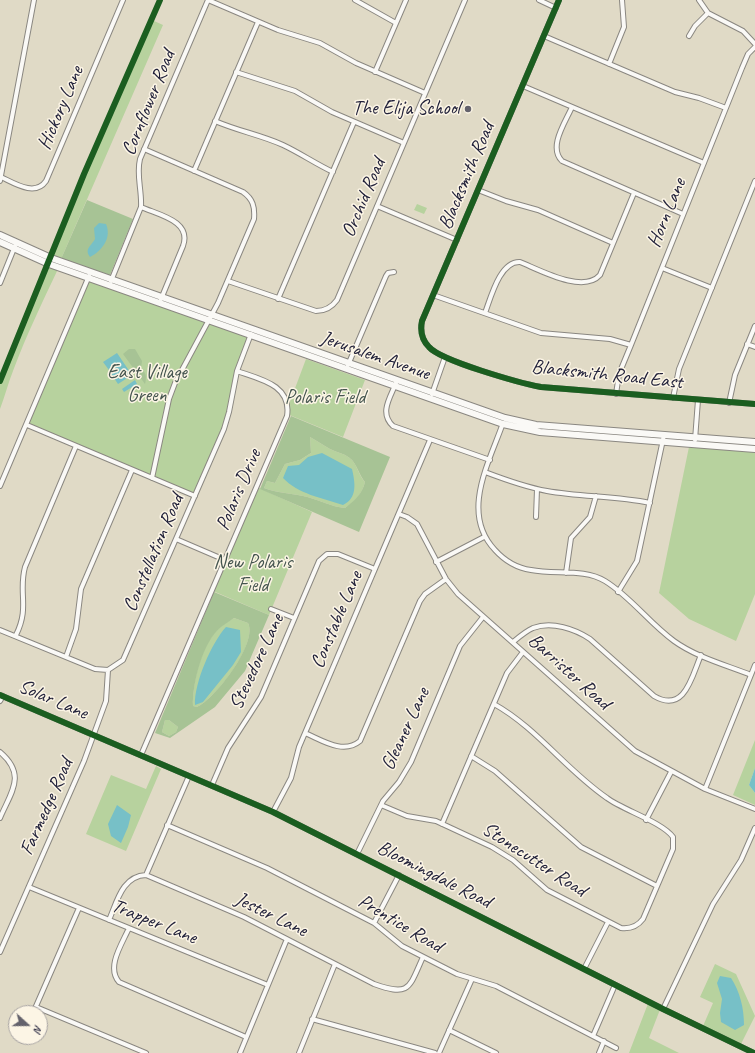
<!DOCTYPE html>
<html>
<head>
<meta charset="utf-8">
<style>
  body { margin:0 }
  #map { position:relative; width:755px; height:1053px; overflow:hidden; background:#e0dac6; font-family:Caveat,sans-serif }
  canvas { display:block }
  .north { position:absolute; left:8px; top:1005px; width:40px; height:40px; box-sizing:border-box; background:#fcf5e5; border:1px solid #a5a1a1; border-radius:50%; rotate:111deg; font-size:11px; font-weight:700; line-height:16px; text-align:center; color:#22223b }
  .north::after { content:''; display:block; margin:auto; width:14px; height:18px; background:#64626c; clip-path:polygon(50% 0,100% 100%,50% 72%,0 100%) }
</style>
</head>
<body>
<div id="map">
<canvas width="755" height="1053"></canvas>
<div class="north">N</div>
</div>
<script>
const ctx = document.querySelector('canvas').getContext('2d');
ctx.lineJoin = 'round';
function paint(path, color) { ctx.fillStyle = color; ctx.fill(path, 'evenodd'); }
function strokePath(path, color, width, dash) { ctx.strokeStyle = color; ctx.lineWidth = width; ctx.lineCap = dash ? 'butt' : 'round'; ctx.setLineDash(dash || []); ctx.stroke(path); }
function label(font, color, halo, rows, align = 'center') {
  ctx.font = font + ' Caveat,sans-serif'; ctx.lineWidth = 3; ctx.setLineDash([]); ctx.textBaseline = 'middle'; ctx.strokeStyle = halo; ctx.fillStyle = color; for (const [text, x, y, turn = 0] of rows) {
    ctx.save(); ctx.translate(x, y); ctx.rotate((+turn || 0) * Math.PI / 180); ctx.textAlign = isNaN(turn) ? turn : align; if (halo) ctx.strokeText(text, 0, 0); ctx.fillText(text, 0, 0); ctx.restore();
  }
}
paint(new Path2D(`
  M152 20 163 25 61 259 51 255Z
  M417 204 427 208 424 214 414 210Z
  M45 264 58 269C42 303 26 336 13 371 8 383 5 396 0 409V375Z
  M90 275 251 333 232 384 229 412 194 496 27 425Z
  M306 359 365 380 343 437 287 414 288 407Z
  M310 437C317 441 323 445 330 449 338 453 345 453 352 460 358 467 359 476 365 482 362 494 355 501 345 508 332 507 317 499 303 496 289 493 278 493 264 488L267 481 275 483 285 464 300 460 311 453Z
  M690 442 755 448V594L736 641 689 619 659 593Z
  M257 487 312 512 269 615 213 591Z
  M234 618 248 623C258 644 215 699 197 707L193 706C192 683 202 642 220 627 224 624 229 621 234 618Z
  M165 720H169L178 727 176 732 169 736 162 732Z
  M755 740V768L749 785 755 793V805L733 795Z
  M156 766 161 769 126 851 86 834 111 775 146 789Z
  M715 964 736 974 755 1016 741 1044 703 1026 713 1003 700 997Z
  M649 1001 661 1007 649 1038 679 1053H629Z`), '#b7d29e');
paint(new Path2D(`
  M87 200 133 219 110 275 61 259Z
  M129 349H135L142 361 141 368C146 373 147 377 145 384L123 354Z
  M291 416 390 457 359 532 260 489ZM310 437C317 441 323 445 330 449 338 453 345 453 352 460 358 467 359 475 365 482 362 494 355 500 345 508 332 507 317 499 303 496 289 493 278 493 264 488L267 481 275 483 285 464 300 460 311 453Z
  M214 592 269 615 245 671 215 707 170 738 155 733ZM234 618 248 623C258 643 215 699 197 707L193 706C192 684 203 641 221 627 225 624 230 621 234 618ZM165 720H169L178 727 176 732 169 736 162 732Z`), '#a7c395');
paint(new Path2D(`
  M99 223 106 224C112 238 102 251 90 257 84 249 91 246 95 239L94 228Z
  M117 353 132 375 118 384 110 372 112 370 111 368 109 370 103 362Z
  M135 380 137 384 124 392 122 389Z
  M322 453 352 469C355 482 358 498 343 505 322 498 298 494 283 478L288 466 299 465 308 457Z
  M226 627 240 630 241 652 233 665 203 702 195 705C194 683 212 642 226 627Z
  M755 768V793L749 785Z
  M117 805 131 815 128 827 121 843 111 836 108 824Z
  M720 976 731 978C740 992 744 1008 744 1025L735 1030 721 1022 720 1013 722 999 717 983Z`), '#77c0c7');
const street = new Path2D(`
  M208 0 278 30 320 43 356 63 425 93
  M355 0 396 23
  M539 0 556 8
  M559 0 422 321C420 331 422 340 429 347 441 361 520 383 541 387L755 404
  M699 0 708 13 743 31 755 44
  M544 36 675 92 699 98 726 108
  M689 36 695 26 708 13
  M609 64 624 27 622 0
  M236 72 295 91 332 112 404 143
  M375 72 406 0
  M523 86 704 163
  M572 107C565 123 548 147 562 161L683 214
  M215 121C238 131 261 135 283 145 300 153 316 164 333 172
  M144 149 243 192C253 199 255 207 254 219L218 303 175 383 169 399 152 478
  M194 171 258 22
  M1 177C14 183 35 197 46 181L123 0
  M0 181 34 0
  M478 190 506 201 538 210 613 243
  M377 206 457 240
  M141 207C159 215 192 221 183 246L161 299
  M662 268 712 288
  M111 281 141 207C142 190 136 175 140 159L208 0
  M228 281 316 311C325 311 332 307 337 300L465 0
  M0 283 15 246
  M433 295 541 333 610 339 631 345
  M278 299 354 122
  M485 313C491 297 500 261 520 262 540 270 583 294 600 275L634 193
  M747 344 755 347
  M348 365 386 276 388 273 394 272
  M396 383C390 398 379 413 393 426L490 460
  M432 394 445 357
  M616 394 619 374 631 345 742 68 748 54 755 47
  M673 398 679 369 755 181
  M729 403 735 375 755 326
  M503 423C489 463 460 513 495 550 504 560 517 568 531 570 555 575 584 568 605 581 631 597 649 623 674 641 696 657 726 665 751 675
  M27 425 195 496
  M695 440 698 400
  M485 472C506 480 525 487 547 491 581 497 616 496 650 503
  M0 486 89 276
  M399 514 407 517 417 524 446 579 458 594 635 751 705 789 755 809
  M536 517 537 489
  M176 539 225 560
  M436 562 484 537
  M566 573 571 538 590 517 596 496
  M618 592 637 561 664 435
  M271 609 294 618
  M0 630 95 669 108 670 123 660 224 429 229 412 237 371 251 334
  M16 635C30 607 18 593 25 567L76 446
  M513 642C519 637 526 631 533 628 552 621 575 629 590 639L654 696C685 714 692 676 701 655
  M66 657 76 629 81 589 132 470
  M0 695 273 812 663 1009 754 1053
  M0 701 3 696
  M305 733C322 740 343 755 360 741L420 601 425 594 446 579
  M0 752C27 775 11 792 0 818
  M141 755 287 416C292 385 260 379 237 371
  M471 756 495 771 581 847 657 886
  M212 785 228 748 261 697 319 561 327 554H338L375 569
  M705 789 755 665
  M381 805 407 816 436 821 492 847 513 860 547 890 621 928C630 929 637 927 643 919L673 849V837C662 822 623 810 607 798 566 770 537 728 494 704
  M273 812 291 778 299 747 430 440
  M646 820 671 772
  M442 824 507 673 523 652
  M167 825 267 868 374 923 402 946 457 974 496 986 616 1048
  M357 854 383 801 399 782 411 762 460 646 483 617
  M146 875 189 776
  M29 887 268 985
  M109 920C117 902 122 876 146 875L244 917 374 984C410 997 409 988 423 957
  M374 923 399 875
  M129 928C122 944 106 967 119 982L246 1037
  M0 952 84 761 106 701 108 670
  M584 969 608 922
  M36 1007 146 1053
  M663 1009 713 904 741 860 755 828
  M33 1013 79 908
  M312 1019 435 1053
  M449 1030 496 1053
  M593 1036 615 985
  M240 1053 287 939
  M299 1053 335 964
  M439 1053 472 979
  M599 1053 604 1041`);
const secondary = new Path2D(`
  M0 235 51 258 505 418 536 425 562 427 755 442
  M0 242 49 264 503 424 540 432 755 449`);
strokePath(street, '#8a8781', 6);
strokePath(secondary, '#8a8781', 8);
strokePath(street, '#faf9f6', 4);
strokePath(secondary, '#faf9f6', 6);
strokePath(new Path2D(`
  M559 0 422 321C420 331 422 340 429 347 441 361 520 383 541 387L755 404
  M0 381 84 174 160 0
  M0 695 273 812 663 1009 754 1053`), '#1b5e20', 6);
for (const [x, y, r, color] of [
  [468,109,4,"#64626c"]
]) { const dot = new Path2D(); dot.arc(x, y, r, 0, 2 * Math.PI); ctx.fillStyle = color; ctx.fill(dot); strokePath(dot, '#fcf5e5', 1.5); }
label('20px', '#22223b', '#fcf5e5', [
  ["Cornflower Road",149,103,-68],
  ["Hickory Lane",61,108,-67],
  ["Blacksmith Road",467,176,-67],
  ["Orchid Road",364,198,-67],
  ["Horn Lane",667,213,-68],
  ["Jerusalem Avenue",375,356,19],
  ["Blacksmith Road East",607,375,6],
  ["Polaris Drive",239,490,-67],
  ["Constellation Road",154,553,-67],
  ["Constable Lane",337,620,-67],
  ["Stevedore Lane",257,662,-65],
  ["Barrister Road",569,672,42],
  ["Solar Lane",53,700,23],
  ["Gleaner Lane",406,729,-65],
  ["Farmedge Road",47,807,-66],
  ["Stonecutter Road",534,860,33],
  ["Bloomingdale Road",434,875,27],
  ["Jester Lane",271,915,26],
  ["Trapper Lane",154,922,22],
  ["Prentice Road",400,924,31]
]);
label('20px', '#22223b', '#fcf5e5', [
  ["The Elija School",460,109]
], 'right');
label('20px', '#45554f', '#fcf5e5', [
  ["East Village",147,373],
  ["Green",147,396],
  ["Polaris Field",325,398],
  ["New Polaris",253,563],
  ["Field",253,586]
]);
</script>
</body>
</html>
